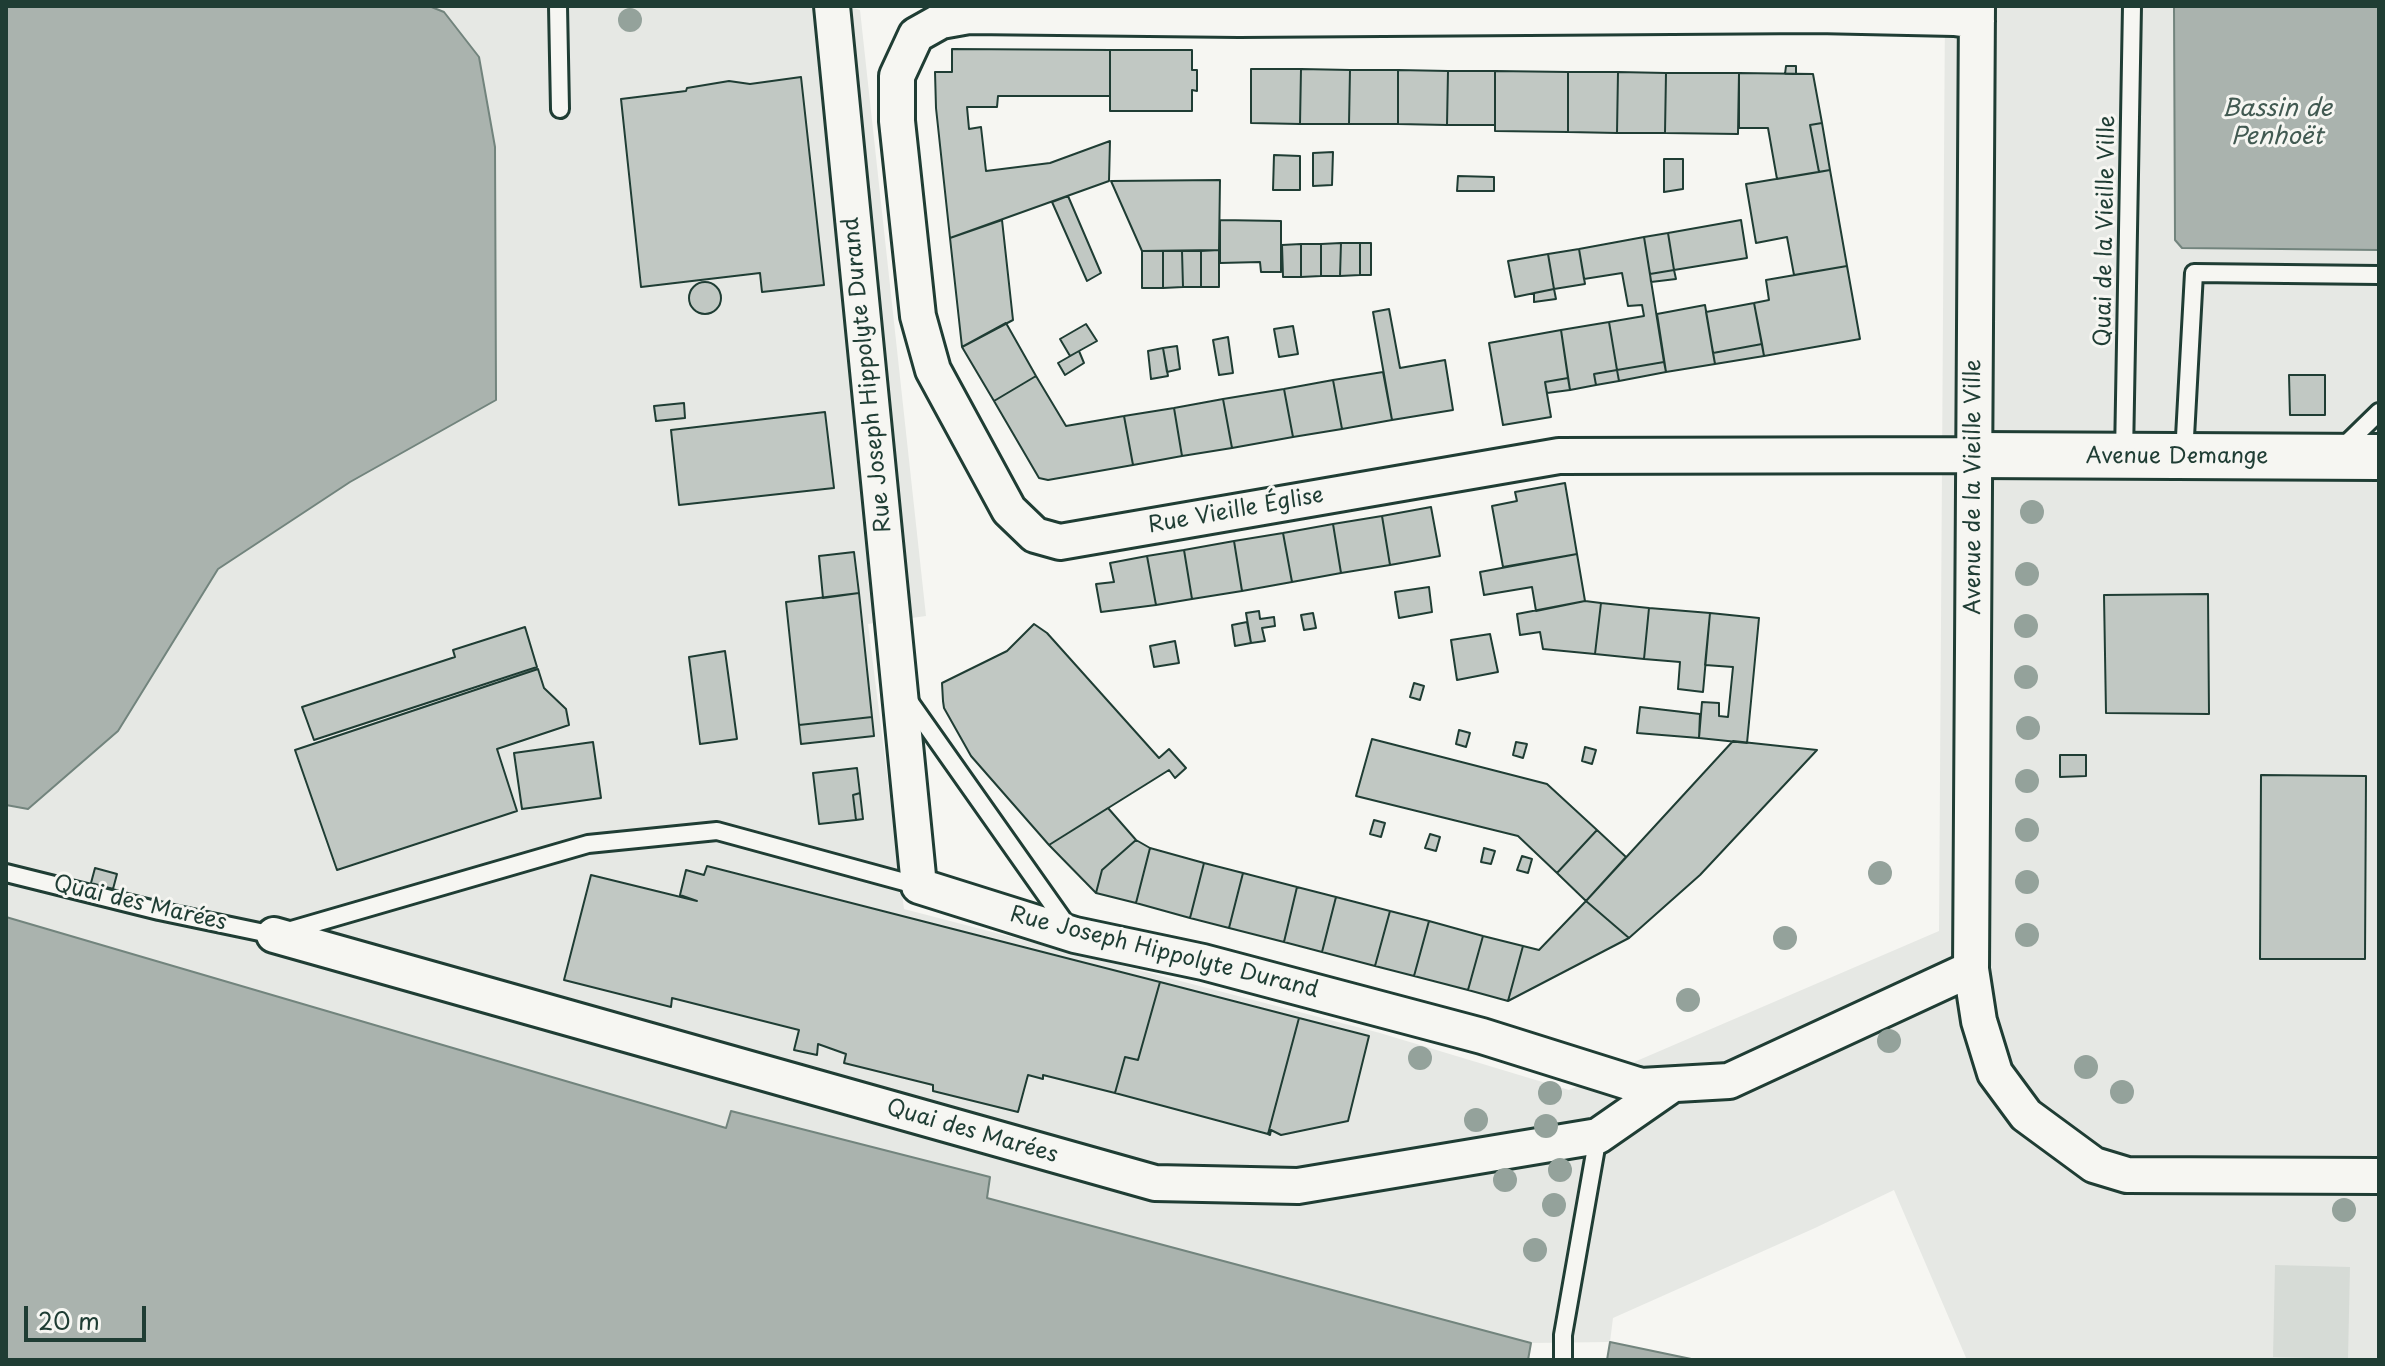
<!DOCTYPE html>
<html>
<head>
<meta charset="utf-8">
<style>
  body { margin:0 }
  #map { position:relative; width:2385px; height:1366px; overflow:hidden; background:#f6f6f2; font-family:"Playpen Sans",sans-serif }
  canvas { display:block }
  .frame { position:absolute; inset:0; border:8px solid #1f3d34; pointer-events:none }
  .scale { position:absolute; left:24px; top:1306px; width:122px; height:36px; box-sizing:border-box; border:4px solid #1f3d34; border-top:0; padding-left:10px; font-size:24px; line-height:28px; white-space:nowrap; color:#1f3d34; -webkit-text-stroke:6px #f6f6f2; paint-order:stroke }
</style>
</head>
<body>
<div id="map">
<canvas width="2385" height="1366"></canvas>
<div class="frame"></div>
<div class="scale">20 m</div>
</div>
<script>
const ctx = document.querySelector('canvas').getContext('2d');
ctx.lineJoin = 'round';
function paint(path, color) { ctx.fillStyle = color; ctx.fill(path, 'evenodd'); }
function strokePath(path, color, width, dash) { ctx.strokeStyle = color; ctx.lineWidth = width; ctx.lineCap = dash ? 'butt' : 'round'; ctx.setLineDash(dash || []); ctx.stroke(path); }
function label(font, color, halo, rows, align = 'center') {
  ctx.font = font + ' "Playpen Sans",sans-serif'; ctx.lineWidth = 6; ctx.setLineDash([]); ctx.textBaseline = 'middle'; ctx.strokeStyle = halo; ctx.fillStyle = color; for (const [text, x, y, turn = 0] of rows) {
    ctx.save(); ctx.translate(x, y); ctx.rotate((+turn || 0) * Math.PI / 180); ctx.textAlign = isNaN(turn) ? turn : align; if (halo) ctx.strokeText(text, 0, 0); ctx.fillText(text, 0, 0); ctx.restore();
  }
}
paint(new Path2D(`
  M429 6H846L860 10 926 616 868 624 904 909 1380 1033 1569 1090 1939 931 1945 6H2174L2175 240 2182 248 2379 250V1360H1967L1894 1190 1815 1228 1613 1318 1610 1342 1531 1343 986 1198 989 1177 731 1111 727 1128 6 917V805L28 809 118 731 218 569 350 482 444 12Z`), '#e6e8e4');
paint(new Path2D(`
  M2275 1265 2350 1267 2348 1359 2273 1357Z`), '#d6dbd6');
const water = new Path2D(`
  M6 6H429L444 12 479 57 495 147 496 400 350 482 218 569 118 731 28 809 6 805Z
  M2174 6H2379V250L2182 248 2175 240Z
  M6 917 726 1128 731 1111 990 1177 987 1198 1531 1343 1528 1360H6Z
  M1610 1342 1696 1360H1607Z`);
paint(water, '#aab3ae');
strokePath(water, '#72847d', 2);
const building = new Path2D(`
  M952 49 1110 50V96H998L997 107H967L969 129 981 127 986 171 1050 163 1110 141 1109 181 950 238 936 108 935 72H952Z
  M1110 50H1192V70H1197V91L1192 90V111H1110Z
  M1786 66H1796V74H1785Z
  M1251 69H1301L1300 124 1251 123Z
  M1301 69 1350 70 1349 124H1300Z
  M1350 70H1398V124H1349Z
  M1398 70 1448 71 1447 125 1398 124Z
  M1448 71H1495V125H1447Z
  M1495 71 1568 72V132L1495 131Z
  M1568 72H1618L1617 133 1568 132Z
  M1618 72 1666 73 1665 133H1617Z
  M1666 73H1739L1738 134 1665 133Z
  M1739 73 1813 74 1822 123 1810 125 1819 172 1777 179 1768 128H1739Z
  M801 77 824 285 762 292 760 273 641 287 621 99 686 91 687 88 729 81 750 84Z
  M1822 123 1830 170 1819 172 1810 125Z
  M1333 152 1332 185 1313 186V153Z
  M1274 155 1300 156V190H1273Z
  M1664 159H1683V189L1664 192Z
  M1830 170 1847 266 1794 275 1787 237 1756 243 1746 184Z
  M1458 176 1494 177V191H1457Z
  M1220 180 1219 250 1142 251 1111 181Z
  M1068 196 1101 273 1087 281 1052 202Z
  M1002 220 1013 320 962 347 950 238Z
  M1220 220 1281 221V272H1261L1260 262 1220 263Z
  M1741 220 1747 258 1674 270 1668 233Z
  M1668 233 1674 270 1650 274 1644 237Z
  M1644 237 1664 362 1617 370 1609 322 1644 316 1642 305 1628 306 1622 273 1584 279 1579 249Z
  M1341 243H1360V275L1340 276Z
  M1341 243 1340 276H1321V244Z
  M1360 243H1371V275H1360Z
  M1301 244H1321V276L1301 277Z
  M1301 244V277H1283L1282 245Z
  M1579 249 1585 284 1554 289 1548 254Z
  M1219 250V287H1201V251Z
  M1142 251H1163V288H1142Z
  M1163 251H1182L1183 287 1163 288Z
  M1182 251H1201V287H1183Z
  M1548 254 1554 289 1515 297 1508 261Z
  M1847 266 1860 339 1764 356 1754 303 1769 300 1766 280Z
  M1674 270 1676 279 1651 282 1650 274Z
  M689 298a16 16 0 1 1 32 0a16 16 0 1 1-32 0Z
  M1554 289 1556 299 1534 302V293Z
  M1754 303 1762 344 1713 353 1706 312Z
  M1705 305 1715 364 1666 372 1657 314Z
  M1389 309 1400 368 1445 360 1453 410 1392 420 1373 312Z
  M1609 322 1617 370 1594 374 1596 385 1570 390 1561 330Z
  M1006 323 1036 376 994 401 962 347Z
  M1086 324 1097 341 1070 356 1060 339Z
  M1293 326 1298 354 1279 357 1274 329Z
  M1561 330 1568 378 1545 382 1551 417 1503 425 1489 343Z
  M1228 337 1233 373 1219 375 1213 340Z
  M1762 344 1764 356 1715 364 1713 353Z
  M1177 346 1180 369 1167 372 1163 348Z
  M1163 348 1168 376 1151 379 1148 351Z
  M1079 351 1084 363 1065 375 1058 363Z
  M1664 362 1666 372 1619 381 1617 370Z
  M1617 370 1619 381 1596 385 1594 374Z
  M1383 372 1392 420 1342 429 1333 380Z
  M2289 375H2325V415H2290Z
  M1036 376 1066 426 1124 416 1133 465 1048 480 1039 478 994 401Z
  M1568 378 1570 390 1547 393 1545 382Z
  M1333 380 1342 429 1293 437 1284 389Z
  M1284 389 1293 437 1232 448 1223 399Z
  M1223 399 1232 448 1182 456 1174 408Z
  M684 403 685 418 656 421 654 406Z
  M1174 408 1182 456 1133 465 1124 416Z
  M825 412 834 488 679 505 671 430Z
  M1565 483 1577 554 1503 567 1492 506 1517 501 1515 492Z
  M1431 507 1440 556 1390 565 1382 516Z
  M1382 516 1390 565 1341 573 1333 524Z
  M1333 524 1341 573 1292 582 1283 533Z
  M1283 533 1292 582 1242 591 1234 541Z
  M1234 541 1242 591 1192 599 1184 550Z
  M1184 550 1192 599 1156 605 1147 556Z
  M854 552 859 593 823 598 819 556Z
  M1577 554 1585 601 1536 611 1532 587 1484 595 1480 572Z
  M1147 556 1156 605 1101 612 1096 584 1114 582 1110 563Z
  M1429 587 1432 612 1399 618 1395 592Z
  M859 593 872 717 799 725 786 602Z
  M2208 594 2209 714 2106 713 2104 595Z
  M1585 601 1601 603 1595 654 1543 649 1540 632 1520 635 1517 614Z
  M1601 603 1649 608 1644 659 1595 654Z
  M1649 608 1710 613 1703 692 1678 689 1680 662 1644 659Z
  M1259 611 1260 619 1274 617 1275 626 1262 628 1265 641 1251 643 1246 613Z
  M1313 613 1316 628 1304 630 1301 615Z
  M1710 613 1759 618 1747 743 1699 738 1702 702 1719 703V716L1728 717 1733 667 1705 665Z
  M1247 622 1251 643 1235 646 1232 625Z
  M1034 624 1047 633 1159 758 1169 749 1186 768 1175 778 1169 770 1049 845 971 756 944 708 943 701 942 683 1007 651Z
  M525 627 537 667 314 740 302 707 455 657 453 650Z
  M1490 634 1498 672 1457 680 1451 640Z
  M1175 641 1179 663 1154 667 1150 646Z
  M725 651 737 739 700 744 689 657Z
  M538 669 544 688 566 709 569 725 497 749 517 811 337 870 295 750Z
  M1414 683 1424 686 1420 700 1410 697Z
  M1640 707 1700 714 1699 738 1637 733Z
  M872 717 874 736 801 744 799 725Z
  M1459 730 1470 733 1466 747 1456 744Z
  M1372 739 1547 784 1597 830 1557 873 1518 836 1356 796Z
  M1733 741 1817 750 1700 875 1629 938 1586 901Z
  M593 742 601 798 522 809 514 753Z
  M1516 742 1527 744 1523 758 1513 755Z
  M1585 747 1596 750 1592 764 1582 761Z
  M2060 755H2086V776L2060 777Z
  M857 768 860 793 853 795 856 820 819 824 813 773Z
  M2261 775 2366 776 2365 959H2260Z
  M860 793 863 819 856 820 853 795Z
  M1108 808 1136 840 1102 870 1096 893 1049 845Z
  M1374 820 1385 823 1381 837 1370 834Z
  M1597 830 1626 857 1586 901 1557 873Z
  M1430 834 1440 837 1436 851 1425 848Z
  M1136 840 1150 848 1136 903 1096 893 1102 870Z
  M1150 848 1204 863 1190 918 1136 903Z
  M1484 848 1495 851 1491 864 1481 862Z
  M1522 856 1532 859 1528 873 1517 870Z
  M1204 863 1243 873 1229 928 1190 918Z
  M707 866 1160 982 1138 1060 1125 1057 1115 1093 1043 1075V1079L1028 1075 1018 1112 933 1091V1085L844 1063 846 1054 818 1044 817 1055 794 1050 799 1030 672 998 671 1007 564 980 591 875 697 901 680 895 686 870 704 875Z
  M95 868 117 874 113 889 91 883Z
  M1243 873 1297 887 1284 942 1229 928Z
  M1297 887 1336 897 1322 952 1284 942Z
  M1336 897 1390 911 1375 966 1322 952Z
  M1586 901 1629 938 1508 1001 1523 946 1539 950Z
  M1390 911 1429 921 1414 976 1375 966Z
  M1429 921 1483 936 1468 990 1414 976Z
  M1483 936 1523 946 1508 1001 1468 990Z
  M1160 982 1299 1018 1268 1134 1115 1093 1125 1057 1138 1060Z
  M1299 1018 1369 1036 1348 1121 1281 1135 1271 1130 1270 1135 1268 1134Z`);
paint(building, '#c1c8c3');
strokePath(building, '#1f3d34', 2);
const lane = new Path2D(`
  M558 6 560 109
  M2340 450 2379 412
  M2124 455 2132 6
  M2184 455 2194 273 2379 275
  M907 698 1069 928
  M6 873 159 911 274 935 588 844 717 831 919 886
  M1563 1360V1335L1598 1136`);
const street = new Path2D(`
  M832 6 919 886 1075 935 1203 962 1482 1036 1641 1086 1729 1081 1971 969
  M1977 6 1971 969 1979 1021 1995 1073 2026 1115 2094 1165 2127 1175 2379 1176
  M1974 455 1559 456 1060 542 1035 535 1009 510 933 370 918 316 897 121V76L916 35 941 21 969 16 1239 19 1816 15 1954 18 1977 21
  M274 935 1155 1183 1298 1186 1598 1136 1670 1086`);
const secondary = new Path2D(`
  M1974 455 2379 457`);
strokePath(lane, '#1f3d34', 22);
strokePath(street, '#1f3d34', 40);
strokePath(secondary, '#1f3d34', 50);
strokePath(lane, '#f6f6f2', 16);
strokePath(street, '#f6f6f2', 34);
strokePath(secondary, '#f6f6f2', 44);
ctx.fillStyle = '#94a29b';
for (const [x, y] of [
  [630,20],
  [2032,512],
  [2027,574],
  [2026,626],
  [2026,677],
  [2028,728],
  [2027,781],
  [2027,830],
  [1880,873],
  [2027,882],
  [2027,935],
  [1785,938],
  [1688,1000],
  [1889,1041],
  [1420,1058],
  [2086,1067],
  [2122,1092],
  [1550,1093],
  [1476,1120],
  [1546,1126],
  [1560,1170],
  [1505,1180],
  [1554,1205],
  [2344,1210],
  [1535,1250]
]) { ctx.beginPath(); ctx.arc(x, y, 12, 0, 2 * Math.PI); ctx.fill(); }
label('22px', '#1f3d34', '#f6f6f2', [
  ["Quai de la Vieille Ville",2106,231,-89],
  ["Rue Joseph Hippolyte Durand",868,375,-96],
  ["Avenue Demange",2177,457],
  ["Avenue de la Vieille Ville",1974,487,-90],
  ["Rue Vieille Église",1236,511,-10],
  ["Quai des Marées",140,904,13],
  ["Rue Joseph Hippolyte Durand",1164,953,14],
  ["Quai des Marées",972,1132,16]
]);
label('italic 24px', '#425a52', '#f6f6f2', [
  ["Bassin de",2277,109],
  ["Penhoët",2277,137]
]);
</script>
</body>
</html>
